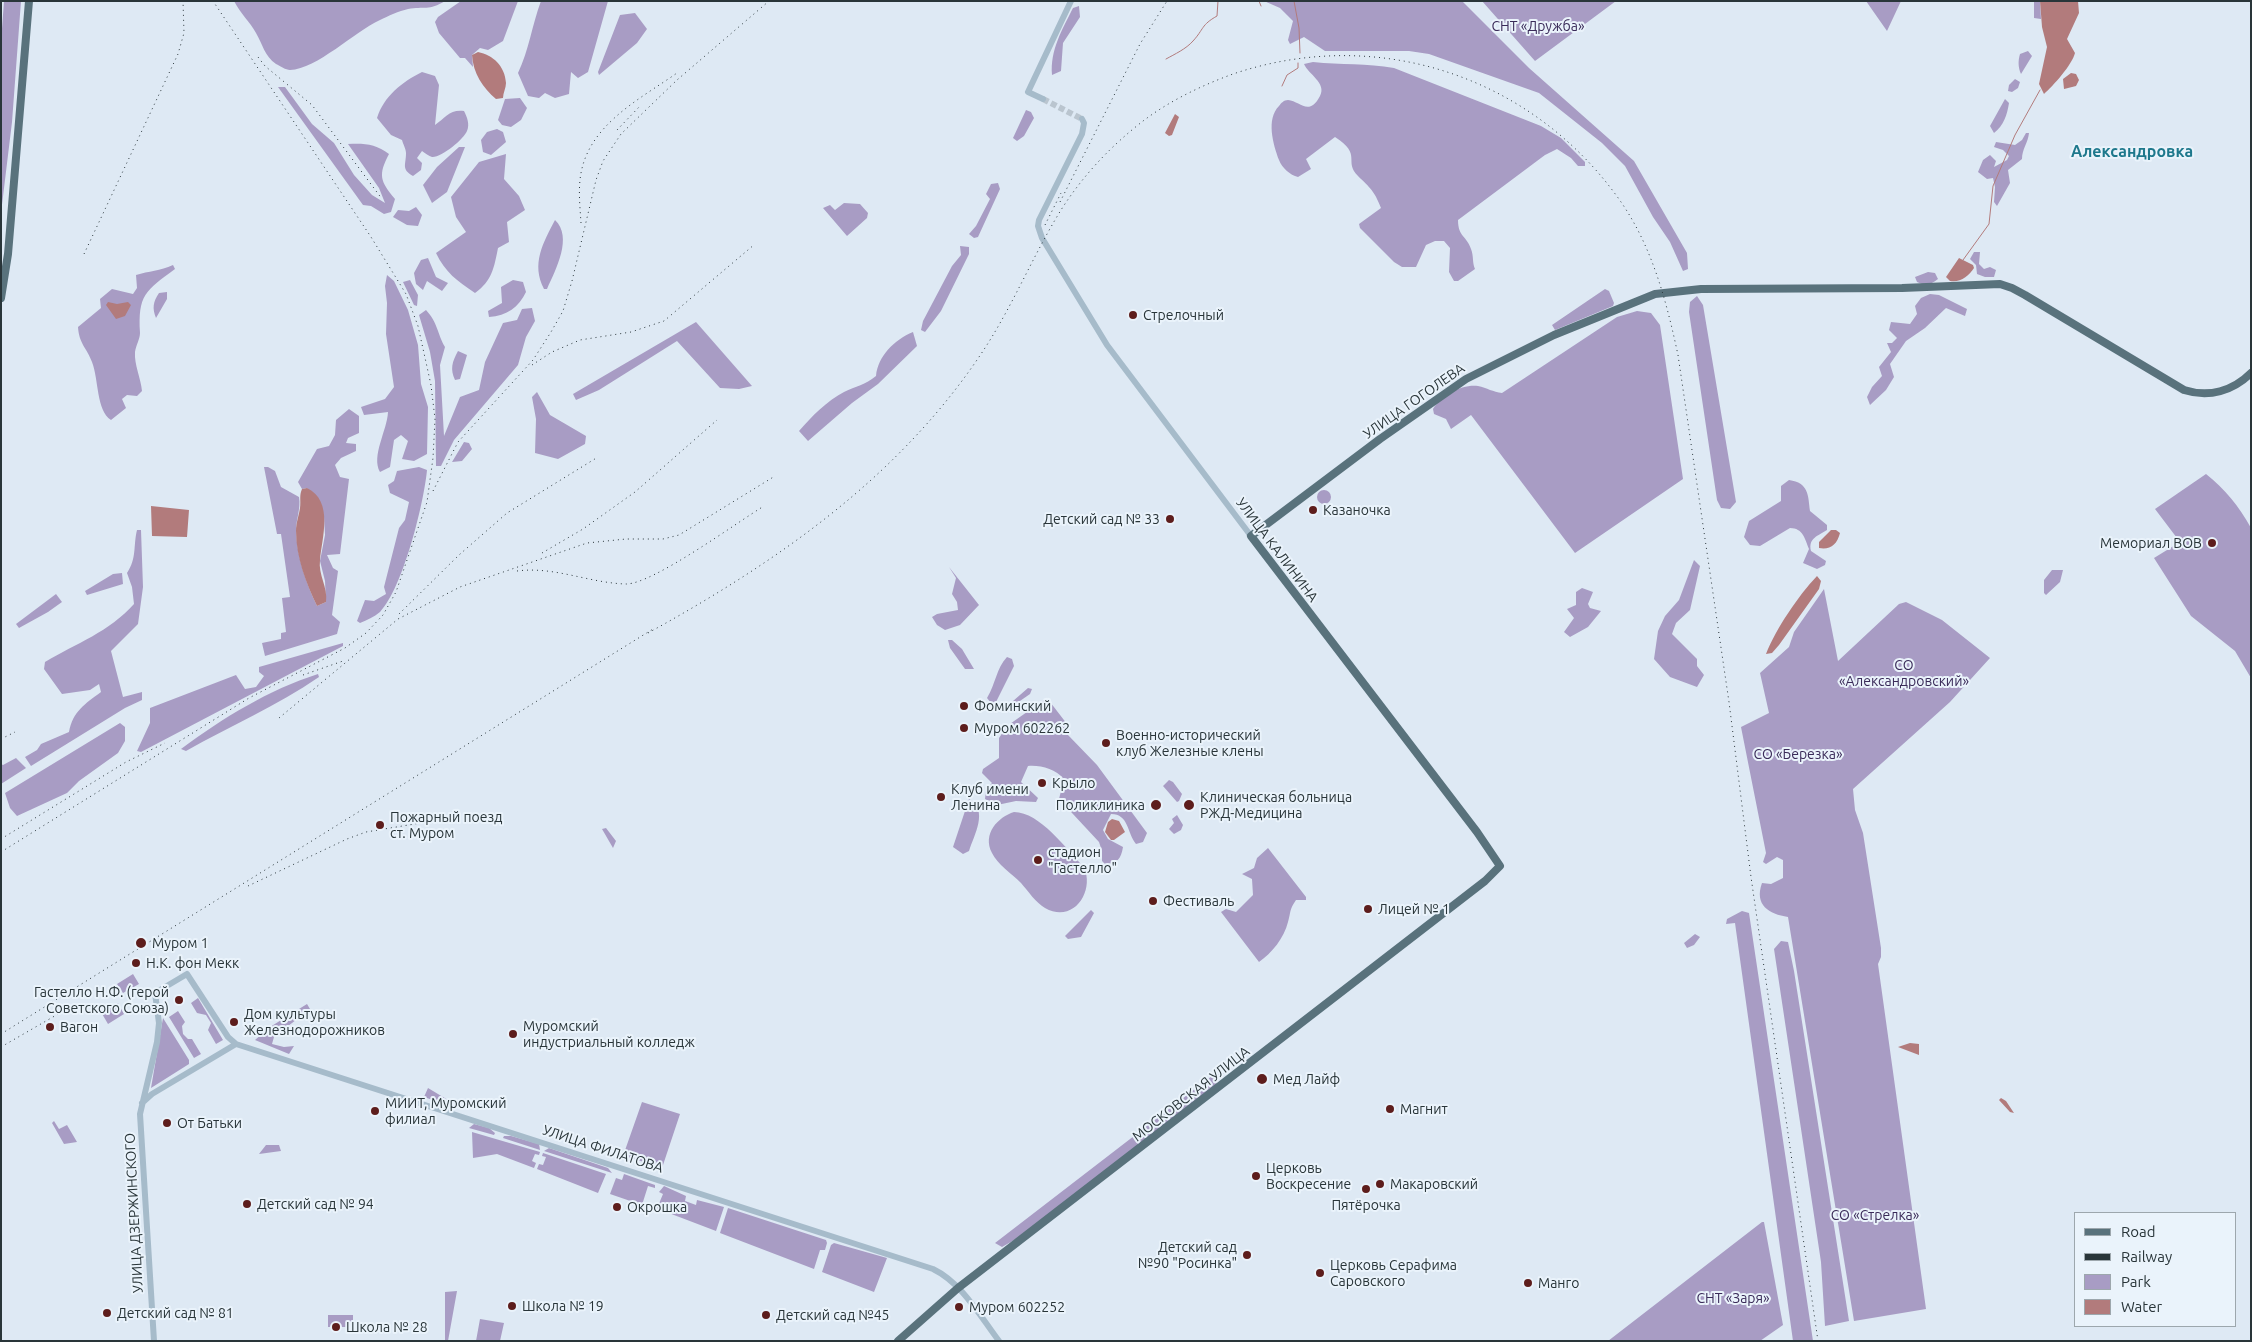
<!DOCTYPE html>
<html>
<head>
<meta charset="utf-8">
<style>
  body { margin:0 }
  #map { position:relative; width:2252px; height:1342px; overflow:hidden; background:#dee9f4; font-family:Ubuntu,sans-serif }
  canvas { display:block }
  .frame { position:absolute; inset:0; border:2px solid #293539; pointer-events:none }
  .legend { position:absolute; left:2074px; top:1212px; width:162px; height:115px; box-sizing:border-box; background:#eaf3fb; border:1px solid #9da7ad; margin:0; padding:6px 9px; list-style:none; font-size:15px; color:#293539 }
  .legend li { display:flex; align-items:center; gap:10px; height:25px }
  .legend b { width:25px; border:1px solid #9da7ad }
</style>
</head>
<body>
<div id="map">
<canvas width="2252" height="1342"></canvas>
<div class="frame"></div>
<ul class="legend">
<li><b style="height:6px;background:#59727c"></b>Road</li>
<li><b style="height:6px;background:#293539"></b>Railway</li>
<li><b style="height:14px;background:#a89cc4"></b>Park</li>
<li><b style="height:14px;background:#b27b7c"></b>Water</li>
</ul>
</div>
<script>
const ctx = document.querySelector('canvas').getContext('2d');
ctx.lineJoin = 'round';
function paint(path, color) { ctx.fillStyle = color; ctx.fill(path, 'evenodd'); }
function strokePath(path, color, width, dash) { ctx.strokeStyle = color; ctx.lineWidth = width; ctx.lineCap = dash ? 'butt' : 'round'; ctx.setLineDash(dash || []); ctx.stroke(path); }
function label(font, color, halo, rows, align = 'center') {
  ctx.font = font + ' Ubuntu,sans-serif'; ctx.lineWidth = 4; ctx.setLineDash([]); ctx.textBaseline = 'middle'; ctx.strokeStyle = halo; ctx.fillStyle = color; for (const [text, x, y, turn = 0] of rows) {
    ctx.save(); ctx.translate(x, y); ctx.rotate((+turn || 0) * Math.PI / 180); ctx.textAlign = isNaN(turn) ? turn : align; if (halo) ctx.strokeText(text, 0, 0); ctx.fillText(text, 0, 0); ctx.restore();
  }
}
paint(new Path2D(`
  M4 1H21L12 122 1 213V42Z
  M234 1H445C429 11 424 6 408 9 399 11 388 16 380 20 354 32 317 69 290 70 286 70 280 66 276 64 265 57 262 43 256 33 250 22 240 13 234 1Z
  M461 1H518L503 41 488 50 480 48 472 55 473 67 465 58H460L439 33 435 22 438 17Z
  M541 1H608L588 72 578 78 571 72 569 94 555 98 545 93 539 98 528 96 518 73C529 50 532 25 541 1Z
  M1264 1H1462L1529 68 1634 161 1687 253 1688 269 1683 271 1670 242 1653 217 1625 166 1602 143 1539 93 1429 54 1409 51H1325L1304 37 1290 44 1288 40 1293 21 1280 8Z
  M1482 1H1616L1535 61Z
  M1866 1H1901L1887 31Z
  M2034 1H2040L2041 19 2034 18Z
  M1079 6 1080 17 1063 43 1061 71 1052 75C1050 50 1062 30 1073 8Z
  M635 13 647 29 637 43 599 75 598 72 620 15Z
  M2028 51 2032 56 2021 74C2018 67 2018 61 2020 54Z
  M1313 62C1341 65 1367 63 1394 68L1541 126 1561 138 1585 162V166H1578L1571 158 1557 149 1545 155 1458 220C1458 237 1467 236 1471 249 1474 257 1472 262 1475 269L1458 281H1454L1449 272 1450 248 1444 241H1435L1426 245 1416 267H1402L1394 262 1360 228 1359 224 1381 208C1374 190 1370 188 1358 176 1343 161 1363 155 1335 137L1306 159 1311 169 1298 177C1290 175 1282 168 1279 160 1273 144 1266 119 1279 106 1281 103 1284 100 1288 100 1300 101 1309 117 1320 96 1327 83 1308 74 1304 64Z
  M422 72 435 76 439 85 435 125C445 118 450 109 464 111 467 117 470 124 467 131 464 139 441 158 432 157 429 156 425 153 422 151L417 158 422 163 421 170 413 176C401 169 406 165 406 153 406 149 403 144 402 140L391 135 377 118C384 96 402 82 422 72Z
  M2015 79 2020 82 2018 88 2012 92 2008 91 2009 85Z
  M278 87H285L312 124 334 143 354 175 372 195 385 203 379 188 348 144C364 143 376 144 389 154 378 175 380 181 395 199L391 212 384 214 371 206 363 205Z
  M520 98 527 108 521 120 511 127 502 125 498 120 505 99Z
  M2005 99 2009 103C2007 115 2004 125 1994 133L1990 126Z
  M1026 110 1031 112 1034 118 1024 136 1017 141 1013 138Z
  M497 129 503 132 506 142 491 155 483 152 481 140 487 132Z
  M2026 133H2029C2028 143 2022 149 2022 159L2008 170 2010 183 1997 206 1994 202 1995 187 1993 178 1987 179 1978 172 1983 160 1990 155 1996 161 1994 167 2007 160 2009 156 2003 150 1994 147 1996 142 2015 145 2022 140Z
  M459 147H465L447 192 432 203 423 185 437 167Z
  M506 154 504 179 519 196 525 210 507 222 509 242 498 248C494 268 492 281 475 293 457 281 445 272 436 253L466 232 456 217 451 197 479 162Z
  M998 183 1000 189 978 237 974 238 969 234 976 226 990 199 986 194 991 184Z
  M844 203 860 204 868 213 867 218 847 236 823 208 830 205 835 210Z
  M416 207 422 215 418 226 407 225 393 217 398 210 409 211Z
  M555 220C573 237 556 269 547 289H544C531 264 543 243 555 220Z
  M960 246 969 247V254L941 311 925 332 921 330 923 321 952 266 961 255Z
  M1974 252H1980L1979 264 1984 269 1990 267 1996 270 1994 277H1985L1977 274 1976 265 1970 259Z
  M428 258 436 277 448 283 442 291 427 281 423 290 416 284 414 273 421 260Z
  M173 265 175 269C145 291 138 295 140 333 140 339 136 345 135 352 134 364 141 379 142 391L137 396 127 395 122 399 126 408 111 420C96 410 99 380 92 362 87 348 79 344 78 327L101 308 100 299 112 289 133 294 137 288 136 275C149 271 160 271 173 265Z
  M1928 272 1935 273 1938 279C1931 285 1925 286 1917 282L1915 277Z
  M387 275 394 281 408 310 418 345 421 384 428 407 427 454 414 461 402 459 408 441 401 435 394 440 390 467 380 472C371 456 387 431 388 412L364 415 361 407 385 399 394 387 386 334 387 303 385 286Z
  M410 280 418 295 417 306 414 305 403 282Z
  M513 280 523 282 526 292C519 307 507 316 489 317L488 311 502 303 501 287Z
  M1605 289 1609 291 1614 303 1613 306 1555 330 1552 325Z
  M167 292V299L156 318C152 308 153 302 159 293Z
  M1930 294 1939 295 1967 309 1965 316 1946 308 1925 328 1906 341 1890 364 1894 377 1886 390 1870 405 1867 397 1872 387 1882 376 1879 367 1891 352 1887 343H1892L1897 338 1889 330 1891 322 1910 324 1917 314 1915 306 1921 298Z
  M1697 296 1703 305 1736 502 1730 509 1721 508 1717 500 1689 312 1690 302Z
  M532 308 535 321 526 337 518 365 454 440 441 466H436L435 381 430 352 419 315 426 310C438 323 437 333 445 347L440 365 444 436 460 397 479 390 485 362 503 323 517 320 522 309Z
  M1637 311 1651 313 1660 325 1683 479 1575 553 1471 415 1451 429 1446 419 1434 414 1433 409C1442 395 1462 384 1478 386 1487 388 1493 392 1502 393L1617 317Z
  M696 322 752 386 739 389 720 388 677 341 599 390 576 400 573 394Z
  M913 332 917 346 878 384 852 403 808 441 799 431C811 417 828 400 844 392 856 386 865 385 876 376 878 356 894 340 913 332Z
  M458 351 467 355 460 379 455 380C450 369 452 362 458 351Z
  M537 392 550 415 586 436 585 444 558 459 535 453 536 419 532 397Z
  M349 409 359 416V433L348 438 346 443 356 444V451L341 458 335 465 340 477 349 479 340 554 327 555 333 568 338 571 332 615 340 622 337 634 265 656 262 643 281 639V633L286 632 282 598 290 597 281 534H277L264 467H268L275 471 281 487 299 497C301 509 296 519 296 531 297 557 306 583 317 606L326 602 325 581 320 561 325 535 324 517 307 488 302 489 298 482 317 449 329 446 335 435 336 420Z
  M464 442 469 443 472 449 462 461 452 462Z
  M419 467 427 470C424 503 403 588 380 612 374 617 367 620 360 623L357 621 365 600 374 601 386 594 384 587 399 528 405 520 409 502 390 493 388 485 394 481 397 471Z
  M2206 474C2225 489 2239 506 2251 528V678L2235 651 2191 616 2154 558 2180 542 2155 509Z
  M1789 480C1809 483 1808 495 1810 511L1827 525V530C1818 536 1808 538 1811 551L1826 561 1825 565 1817 569 1803 563 1809 549C1805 539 1803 528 1790 528L1760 546 1750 545 1744 537 1749 521 1781 501V486Z
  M1317 497a7 7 0 1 1 14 0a7 7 0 1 1-14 0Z
  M137 530H141L143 587 138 624 111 651 123 697 142 692V700L125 708 31 766 25 757 37 750 41 744 69 732C73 711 85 704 101 692L99 684 90 690 62 694 44 669 45 662C77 643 109 632 134 604L132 587 127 573C137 558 133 547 137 530Z
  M1694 560 1700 566 1690 610 1676 623 1672 634 1697 659V666L1704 675 1697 687 1670 677 1654 659 1658 631 1665 616 1679 600Z
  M949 567 979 605 960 625 945 630 937 625 932 617 937 614 958 610 957 602 952 594 956 578Z
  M2052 570H2063L2060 582 2046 595 2044 593V580Z
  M122 573 123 584 87 595 85 591 113 574Z
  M1582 588 1593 592 1588 604 1590 608 1601 611 1588 627 1570 637 1564 632 1574 618 1567 609 1576 605V592Z
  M1824 589 1838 661 1899 604 1906 602 1942 620 1990 658 1950 702 1853 789 1855 810 1863 833 1881 948V957L1878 964 1926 1309 1854 1321 1788 917C1769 914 1754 905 1762 883L1771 884 1783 878V860L1777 857 1766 864 1763 862 1766 853 1741 727 1769 713 1760 673 1789 647 1794 632Z
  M56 594 62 602 48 612 19 628 16 624Z
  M948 640H952L962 649 974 669H965L950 648Z
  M343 643V646L141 752 137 751 150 723V708L236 675 245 689 256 687 264 676 259 672V667Z
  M1007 657 1012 659 1014 666 996 702 991 703 987 698C996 683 996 669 1007 657Z
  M318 674 319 677C277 706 230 726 186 751L181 749C223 718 268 690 318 674Z
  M1028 688 1032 689 1030 694 1007 710 1005 708Z
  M1047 698 1067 724 1068 735 1097 765 1147 833 1143 842 1136 844C1127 833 1129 814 1111 814L1103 830 1108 839 1123 847C1121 859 1117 864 1105 864L1102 861V851L1099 842 1059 799 1064 779C1055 769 1041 765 1028 766L1021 782 1038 798 1036 802 1016 801 997 805 985 799 986 790 992 783 982 773 983 769 999 758V738L1007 726Z
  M120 723 125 727V741L118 753 79 781 67 793 17 816 10 808 5 793Z
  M16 758 26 768 1 784V764L3 765Z
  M1169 780 1173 782 1182 794 1179 801 1177 802 1163 786Z
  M969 799C989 810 974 835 969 851L963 854 953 847Z
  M1014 812C1040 812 1066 849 1084 867 1095 892 1073 924 1045 908 1036 903 1028 891 1021 883 1012 874 997 864 992 853 982 834 998 817 1014 812Z
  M1177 815 1183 825 1181 830 1174 834 1169 829 1174 823 1172 819Z
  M606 828 616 841 613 848 602 829Z
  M1268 848 1306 897V900H1296C1289 910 1291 912 1288 922 1284 938 1272 953 1259 962L1221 912 1226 909 1236 912 1253 895 1252 879 1242 874 1254 868 1257 858Z
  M1091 910 1094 913 1081 937 1068 939 1065 936Z
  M1742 911 1749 913 1813 1341H1793L1735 923 1726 924 1727 919Z
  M1695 934 1700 937 1694 945 1687 948 1684 943Z
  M1781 941 1788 942 1794 971 1849 1321 1825 1326 1821 1262 1774 949Z
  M133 974 139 984 123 993 117 984Z
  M198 998 223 1040 216 1044 208 1030 211 1023 206 1015 197 1013 191 1003Z
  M118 1003 124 1014 108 1024 101 1012Z
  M307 1004 310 1009 274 1037 272 1044 284 1047 294 1046 289 1054 255 1040 270 1027Z
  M178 1011 185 1022 182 1026 183 1034 188 1039H192L201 1054 194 1058 169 1017Z
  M163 1018 189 1060V1064L151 1088Z
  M1221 1069 1225 1072 1217 1080 1216 1085 1016 1239 1002 1247 995 1243Z
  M428 1088 448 1100 450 1106 424 1097Z
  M642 1102 680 1114 661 1171 658 1166 623 1156Z
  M54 1121 59 1129 67 1125 77 1142 64 1144 52 1123Z
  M474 1124 489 1128 495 1133 494 1135 469 1128Z
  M472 1132 540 1152 539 1155 535 1154 532 1161 536 1163 534 1168 497 1154 473 1158Z
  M504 1136H511L539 1144 540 1150 503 1138Z
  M266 1145H279L281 1151 259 1154Z
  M549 1148 608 1168 612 1173 544 1151Z
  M543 1153 606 1174 598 1193 537 1169 539 1164 543 1165 546 1157 542 1156Z
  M624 1174 655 1185V1188L648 1186 642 1205 610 1194 616 1178 622 1180Z
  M664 1186 686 1196 685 1201 696 1205 697 1200 724 1207 716 1231 653 1207 654 1205 658 1206 663 1194 659 1192Z
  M728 1208 826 1240 827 1243 825 1250H820L814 1269 720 1233Z
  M1762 1222H1764L1783 1325 1760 1341H1608Z
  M834 1243 887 1258 874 1292 822 1272 831 1245Z
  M457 1291 448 1341H445V1292Z
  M328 1315H353V1327H328Z
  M480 1319 504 1323 500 1341H476Z`), '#a89cc4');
paint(new Path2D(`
  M2040 1H2078L2079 13 2067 39 2075 53C2072 65 2053 86 2044 94L2039 84 2047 47 2042 27Z
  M478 52C493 55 505 66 506 83 506 88 503 93 503 98L496 99C483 88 473 73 472 55Z
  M2071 73 2076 74 2079 80 2076 86 2064 89 2063 79Z
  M1175 114 1179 117 1172 135 1169 136 1165 133Z
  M1959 258 1973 265 1974 268C1969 276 1960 283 1950 281L1946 277Z
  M108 302 117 304 128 302 131 305 125 316 116 319 106 305Z
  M307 488C334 501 322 538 320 560 318 575 328 587 326 602L317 606C306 583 296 557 296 531 296 523 299 515 300 508 301 500 299 496 302 489Z
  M151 506 189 510 187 537 152 536Z
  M1831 530H1836L1840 533C1837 545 1830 550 1819 548V542Z
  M1817 576 1821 581 1819 589 1779 645 1772 653 1766 654C1776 629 1798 596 1817 576Z
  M1112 819 1119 821 1125 832 1114 840H1111L1105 832 1108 822Z
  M1910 1043 1919 1044V1055L1898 1047Z
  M2001 1098 2006 1101 2014 1113 2010 1112 1999 1100Z`), '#b27b7c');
strokePath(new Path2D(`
  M1259 1 1261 6
  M1294 1 1299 28 1300 53
  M1166 59C1175 54 1186 49 1193 41 1204 29 1201 25 1217 16L1218 1
  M1282 86 1287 75 1298 68V63
  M1963 260 1989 224 1993 186 2015 135 2040 90`), '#b27b7c', 1);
strokePath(new Path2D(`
  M1043 99 1082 119`), '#bac5cf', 6, [6, 3]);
strokePath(new Path2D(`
  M1043 99 1028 92 1071 1
  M1082 119 1084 123 1082 134 1039 220 1038 226 1042 238 1107 345 1251 536
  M142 1103 152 1094 236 1044
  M154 1341 140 1114 157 1042 159 1023 155 993 187 974 228 1037 236 1044 933 1269C962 1283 980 1316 999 1341`), '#a6bbca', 6);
strokePath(new Path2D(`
  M1 298 8 254 29 1
  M898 1341 958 1288 1485 881 1500 866 1477 832 1251 536 1380 439 1466 379 1554 335 1655 294 1701 289 1902 288 2000 284 2012 288 2025 295 2184 390C2209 398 2233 391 2251 373`), '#59727c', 8);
strokePath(new Path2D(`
  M258 57 265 66 312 105 382 199
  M617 130 641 105
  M1060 202 1140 44 1167 1
  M581 223C580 207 578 189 581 173 590 124 640 99 677 73
  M1045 225 1061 193
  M84 254 178 54 184 33 183 1
  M532 365 552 352 580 340 631 332 664 321 755 244
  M433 491 458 442 533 360 551 332 563 311 572 281 596 180 603 161 621 134 677 80 769 1
  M542 553 583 529 635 492 717 420
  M517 571C554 566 589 583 626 584 653 584 736 523 764 506
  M399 614 459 555 507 513 598 457
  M648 633C777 562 898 478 981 354 1012 308 1032 257 1061 210 1082 177 1108 149 1138 125 1165 103 1200 86 1233 74 1375 26 1527 74 1616 195 1651 242 1666 299 1678 355L1729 702 1751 877 1818 1341
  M303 675 343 661
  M279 718 398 619 460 587 587 543 626 539H663L679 535 775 476
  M1 739 15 732
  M1 839 126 762 165 743
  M1 852 249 698 345 648 366 633 383 615 396 592 427 502 433 458 435 419 431 385 418 326 406 294 371 237 213 1
  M248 886 347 839 366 832 457 817
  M1 1034 653 629
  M1 1047 65 1010`), '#293539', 1, [1, 4]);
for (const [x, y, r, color] of [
  [1133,315,5,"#5d1d1c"],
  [1313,510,5,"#5d1d1c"],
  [1170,519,5,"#5d1d1c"],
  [2212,543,5,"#5d1d1c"],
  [964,706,5,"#5d1d1c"],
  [964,728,5,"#5d1d1c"],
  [1106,743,5,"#5d1d1c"],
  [1042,783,5,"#5d1d1c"],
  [941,797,5,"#5d1d1c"],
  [1156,805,6,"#5d1d1c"],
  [1189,805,6,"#5d1d1c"],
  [380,825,5,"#5d1d1c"],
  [1038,860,5,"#5d1d1c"],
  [1153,901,5,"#5d1d1c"],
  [1368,909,5,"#5d1d1c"],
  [141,943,6,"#5d1d1c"],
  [136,963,5,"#5d1d1c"],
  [179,1000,5,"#5d1d1c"],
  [234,1022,5,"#5d1d1c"],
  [50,1027,5,"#5d1d1c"],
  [513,1034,5,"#5d1d1c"],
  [1262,1079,6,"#5d1d1c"],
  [1390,1109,5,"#5d1d1c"],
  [375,1111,5,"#5d1d1c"],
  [167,1123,5,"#5d1d1c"],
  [1256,1176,5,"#5d1d1c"],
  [1380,1184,5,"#5d1d1c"],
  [1366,1189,5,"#5d1d1c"],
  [247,1204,5,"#5d1d1c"],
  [617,1207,5,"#5d1d1c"],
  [1247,1255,5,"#5d1d1c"],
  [1320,1273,5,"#5d1d1c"],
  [1528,1283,5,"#5d1d1c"],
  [512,1306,5,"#5d1d1c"],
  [959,1307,5,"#5d1d1c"],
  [107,1313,5,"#5d1d1c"],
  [766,1315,5,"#5d1d1c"],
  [336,1327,5,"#5d1d1c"]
]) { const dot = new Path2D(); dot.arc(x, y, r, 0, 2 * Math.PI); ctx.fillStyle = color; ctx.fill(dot); strokePath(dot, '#eaf3fb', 2); }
label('14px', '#3a2b59', '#eaf3fb', [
  ["СНТ «Дружба»",1538,26],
  ["СО",1904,665],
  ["«Александровский»",1904,681],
  ["СО «Березка»",1798,754],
  ["СО «Стрелка»",1875,1215],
  ["СНТ «Заря»",1733,1298]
]);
label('14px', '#293539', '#eaf3fb', [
  ["Стрелочный",1143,315],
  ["Казаночка",1323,510],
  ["Детский сад № 33",1160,519,"right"],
  ["Мемориал ВОВ",2202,543,"right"],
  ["Фоминский",974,706],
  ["Муром 602262",974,728],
  ["Военно-исторический",1116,735],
  ["клуб Железные клены",1116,751],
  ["Крыло",1052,783],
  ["Клуб имени",951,789],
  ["Ленина",951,805],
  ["Клиническая больница",1200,797],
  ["РЖД-Медицина",1200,813],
  ["Поликлиника",1145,805,"right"],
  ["Пожарный поезд",390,817],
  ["ст. Муром",390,833],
  ["стадион",1048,852],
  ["\"Гастелло\"",1048,868],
  ["Фестиваль",1163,901],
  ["Лицей № 1",1378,909],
  ["Муром 1",152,943],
  ["Н.К. фон Мекк",146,963],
  ["Гастелло Н.Ф. (герой",169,992,"right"],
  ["Советского Союза)",169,1008,"right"],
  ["Дом культуры",244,1014],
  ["Железнодорожников",244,1030],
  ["Муромский",523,1026],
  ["индустриальный колледж",523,1042],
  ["Вагон",60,1027],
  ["Мед Лайф",1273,1079],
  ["МИИТ, Муромский",385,1103],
  ["филиал",385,1119],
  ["Магнит",1400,1109],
  ["От Батьки",177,1123],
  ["Церковь",1266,1168],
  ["Воскресение",1266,1184],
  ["Макаровский",1390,1184],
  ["Детский сад № 94",257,1204],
  ["Пятёрочка",1366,1205,"center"],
  ["Окрошка",627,1207],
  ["Детский сад",1237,1247,"right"],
  ["№90 \"Росинка\"",1237,1263,"right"],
  ["Церковь Серафима",1330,1265],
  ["Саровского",1330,1281],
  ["Манго",1538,1283],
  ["Школа № 19",522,1306],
  ["Муром 602252",969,1307],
  ["Детский сад № 81",117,1313],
  ["Детский сад №45",776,1315],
  ["Школа № 28",346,1327]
], 'left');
label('14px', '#293539', '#eaf3fb', [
  ["УЛИЦА ГОГОЛЕВА",1414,401,-35],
  ["УЛИЦА КАЛИНИНА",1277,550,53],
  ["МОСКОВСКАЯ УЛИЦА",1191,1094,-38],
  ["УЛИЦА ФИЛАТОВА",603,1149,18],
  ["УЛИЦА ДЗЕРЖИНСКОГО",134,1213,-93]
]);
label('bold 16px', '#1e788c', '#eaf3fb', [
  ["Александровка",2132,152]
]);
</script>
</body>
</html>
